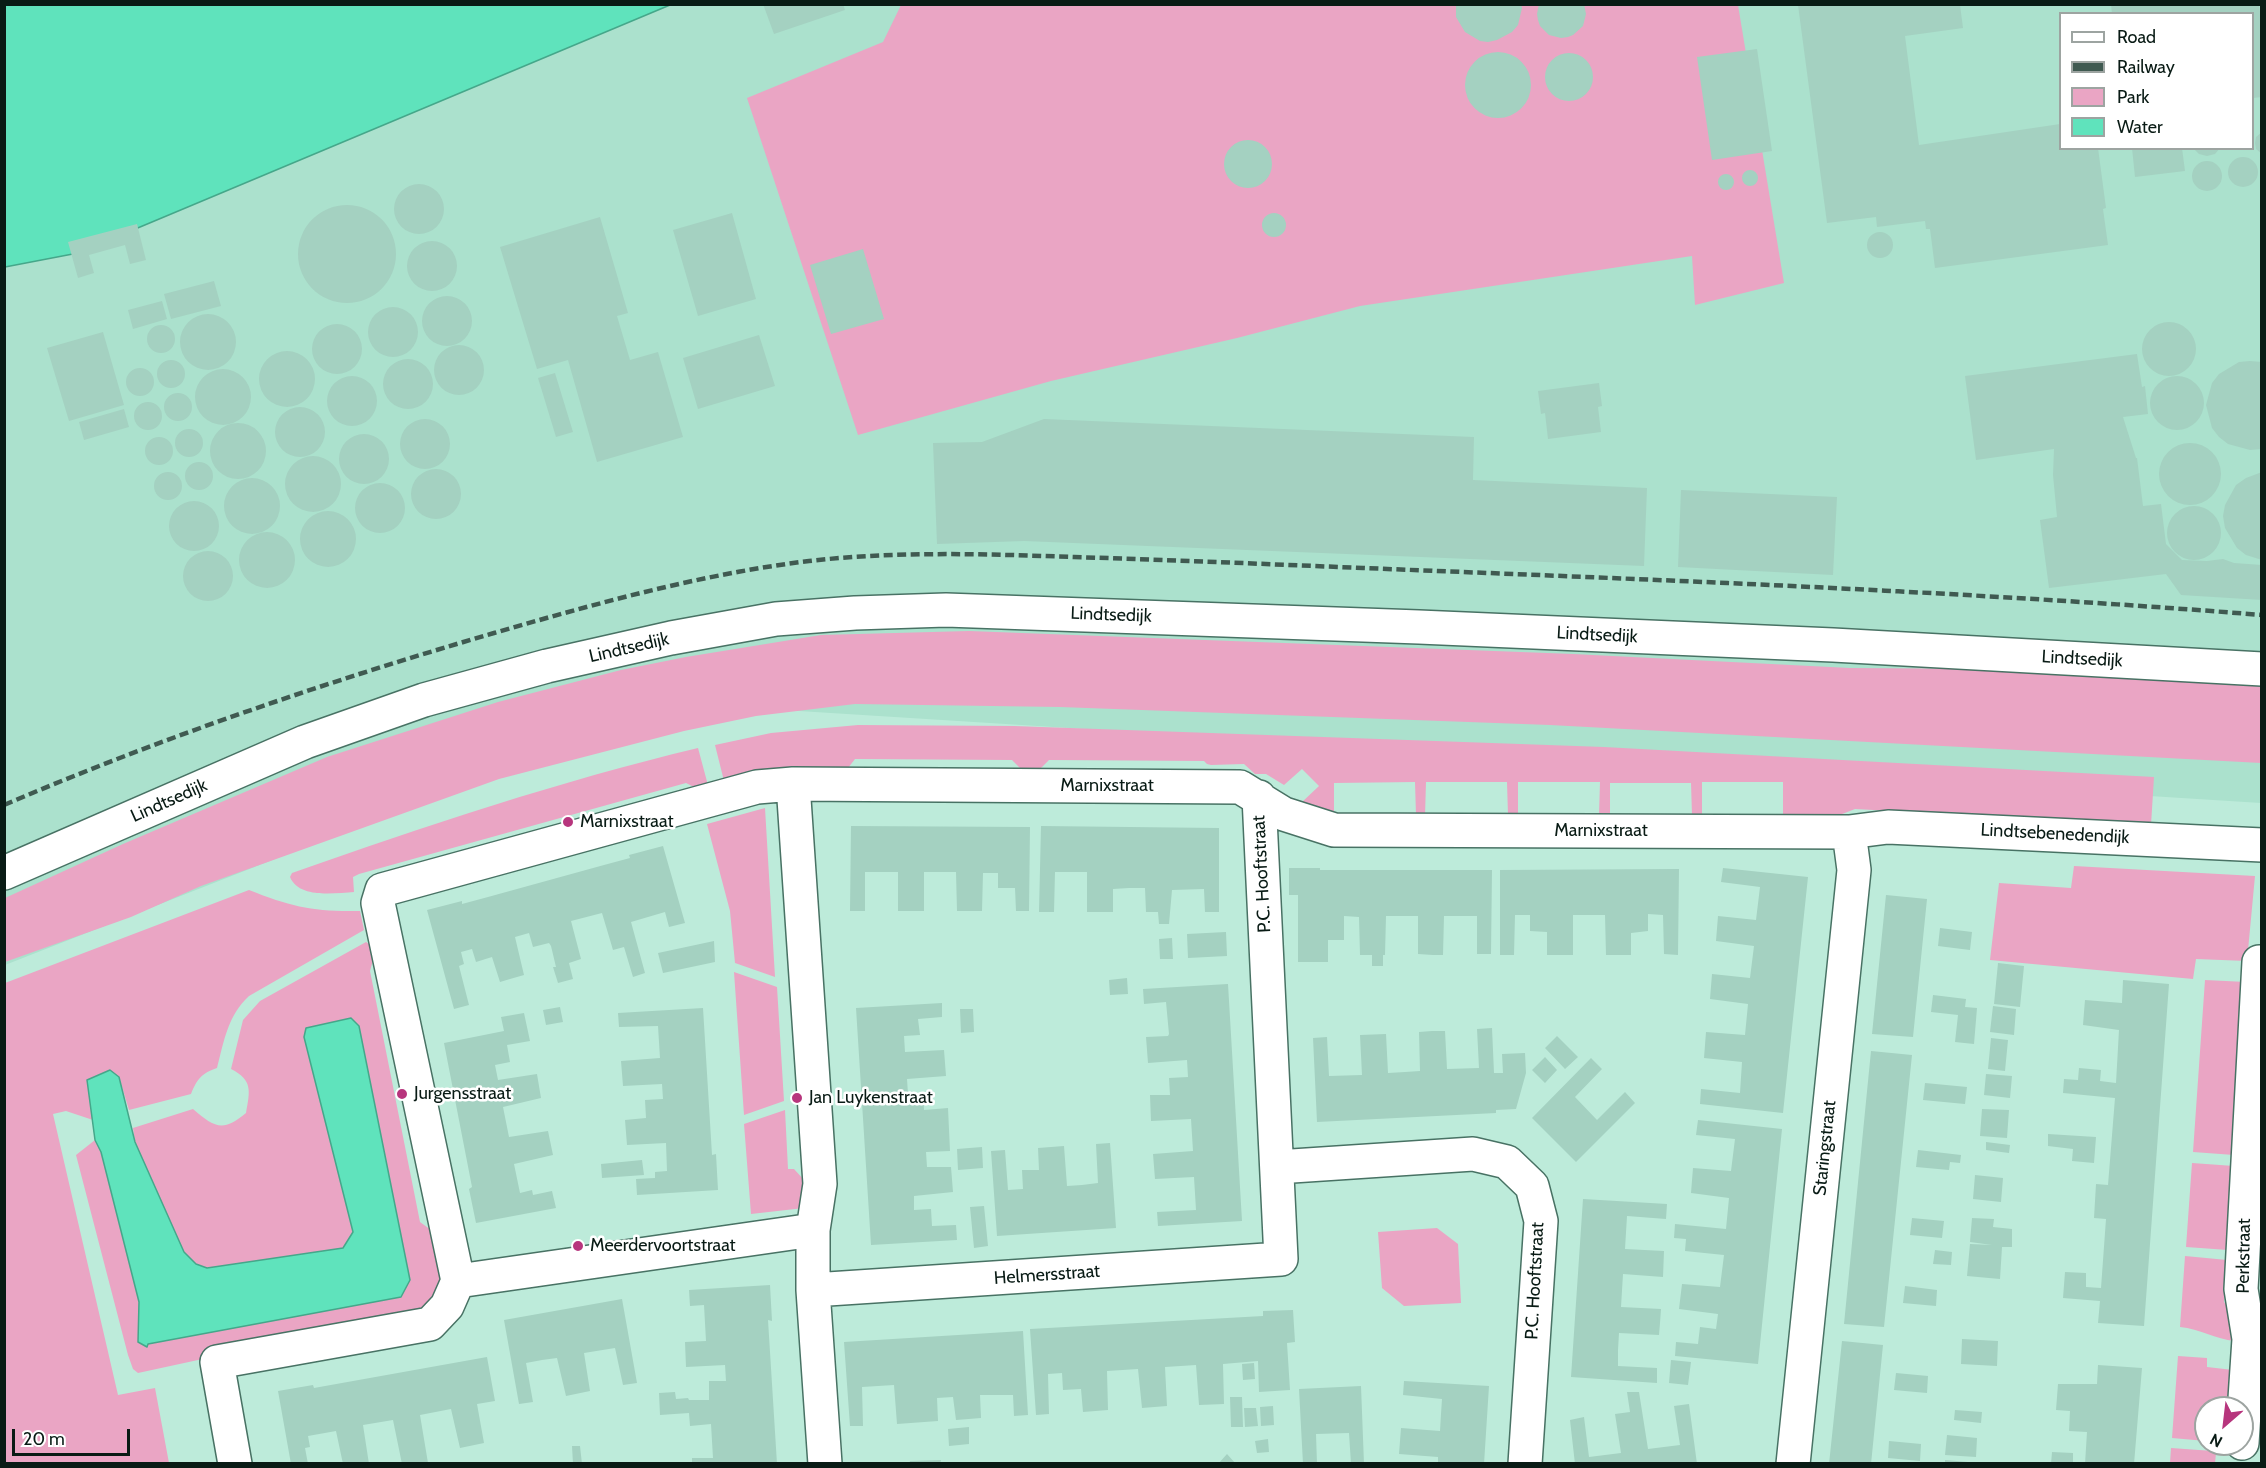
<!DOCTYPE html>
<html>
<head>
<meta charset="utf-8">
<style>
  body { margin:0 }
  #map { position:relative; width:2266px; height:1468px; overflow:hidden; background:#bdebda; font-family:Cabin,sans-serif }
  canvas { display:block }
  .frame { position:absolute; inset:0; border:6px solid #091b15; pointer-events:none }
  .legend { position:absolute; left:2059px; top:12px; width:195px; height:138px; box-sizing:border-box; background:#fff; border:2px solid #9da4a1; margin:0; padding:8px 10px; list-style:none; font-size:18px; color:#091b15 }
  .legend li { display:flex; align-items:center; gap:12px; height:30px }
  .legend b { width:30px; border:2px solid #9da4a1 }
  .north { position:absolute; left:2194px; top:1396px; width:60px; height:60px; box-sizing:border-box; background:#fff; border:2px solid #9da4a1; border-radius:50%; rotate:208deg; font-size:16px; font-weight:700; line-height:24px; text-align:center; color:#091b15 }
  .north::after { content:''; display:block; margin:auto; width:21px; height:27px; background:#b7357d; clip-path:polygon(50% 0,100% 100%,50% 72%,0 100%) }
  .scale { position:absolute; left:12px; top:1429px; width:118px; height:27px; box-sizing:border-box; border:3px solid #091b15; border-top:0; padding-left:8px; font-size:18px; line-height:21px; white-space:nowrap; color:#091b15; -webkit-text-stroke:4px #fff; paint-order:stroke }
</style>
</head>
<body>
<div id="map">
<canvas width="2266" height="1468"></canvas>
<div class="frame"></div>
<ul class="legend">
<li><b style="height:8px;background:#fff"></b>Road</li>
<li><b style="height:8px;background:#405a51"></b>Railway</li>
<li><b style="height:16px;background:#eaa5c4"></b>Park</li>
<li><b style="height:16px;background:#5fe3bc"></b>Water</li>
</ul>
<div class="north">N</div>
<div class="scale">20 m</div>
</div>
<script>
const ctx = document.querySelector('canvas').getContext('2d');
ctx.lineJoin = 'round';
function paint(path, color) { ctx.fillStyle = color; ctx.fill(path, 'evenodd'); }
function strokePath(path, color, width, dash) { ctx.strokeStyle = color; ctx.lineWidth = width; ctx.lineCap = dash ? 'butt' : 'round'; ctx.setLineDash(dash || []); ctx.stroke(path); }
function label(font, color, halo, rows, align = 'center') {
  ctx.font = font + ' Cabin,sans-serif'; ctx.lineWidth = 5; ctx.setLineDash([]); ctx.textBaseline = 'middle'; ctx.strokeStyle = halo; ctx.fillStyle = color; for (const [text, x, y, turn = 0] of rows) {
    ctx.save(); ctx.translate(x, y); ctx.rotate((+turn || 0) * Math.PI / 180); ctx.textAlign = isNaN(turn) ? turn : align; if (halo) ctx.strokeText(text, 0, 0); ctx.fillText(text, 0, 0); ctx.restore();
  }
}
paint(new Path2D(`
  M432 5H2261V803L672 703 5 965V188ZM2060 14H2252V148H2060Z`), '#abe1cd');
paint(new Path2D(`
  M901 5H1738L1784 283 1695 305 1692 256 1360 306 1237 338 1051 381 858 435 747 98 883 42Z
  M969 631 1573 654 1850 668 2135 670 2261 680V763L1550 725 1060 707 855 704 756 716 684 731 499 779 201 886 131 917 5 962V898L123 844 327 757 498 702 621 670 686 657 821 635Z
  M858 725 1014 726 1604 747 2154 777 2151 825 1855 809 1832 818 1783 820V782H1702V815H1692L1691 783H1610V816L1599 815 1600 782H1518V815H1508L1507 782H1426L1425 816 1416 815 1415 782 1334 783V819L1301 803 1319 786 1302 769 1284 785 1266 774H1255L1244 764 1211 765 1207 764 1204 761 1049 760 1036 773H1025L1012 760 855 759 848 768 725 785 715 745 771 733Z
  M698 748 709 789 702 791 686 783 359 874 353 877 354 892C335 893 299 899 290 877L292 873C426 826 560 781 698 748Z
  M765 808 775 977 735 963 730 911 707 824Z
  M2074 866 2255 876 2247 961 2196 959 2193 979 1990 960 1999 883 2071 888Z
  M249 890C292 907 314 912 360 911L364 930 249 996C228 1015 224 1041 217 1068 202 1073 197 1079 191 1094L129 1110 119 1077 87 1081 93 1120 66 1111 53 1114 118 1395 155 1388 169 1463 5 1464V983Z
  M366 942 376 949 370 971 420 1222 431 1230C438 1266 453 1291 415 1313L138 1373 133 1369 128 1355 76 1155 95 1140 101 1152 139 1302 138 1341 147 1346 148 1344 410 1280 359 1026 351 1018 304 1037 353 1232 343 1248 207 1269 196 1264 184 1252 135 1142 133 1128 193 1109C215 1128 223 1132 246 1113 250 1091 253 1080 231 1069L243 1020 260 1001Z
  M734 972 777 987 784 1101 744 1115Z
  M2205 980 2246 982 2234 1155 2193 1152Z
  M785 1110 788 1169H794L805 1181 804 1208 751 1214 744 1124Z
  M2192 1163 2234 1166 2228 1250 2186 1247Z
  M1437 1228 1458 1244 1461 1303 1404 1306 1382 1288 1378 1232Z
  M2185 1256 2227 1260 2224 1302 2236 1317 2235 1341C2215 1339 2200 1329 2180 1327Z
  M2178 1356 2207 1358V1367L2233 1370 2230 1398 2220 1408H2206V1441L2172 1438Z
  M2214 1444H2217L2215 1463H2170L2171 1448 2213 1451Z`), '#eaa5c4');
const water = new Path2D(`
  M5 5H670L78 253 5 267Z
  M351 1018 359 1026 410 1280 401 1297 148 1344 147 1347 138 1342 139 1302 101 1152 95 1140 87 1080 110 1070 119 1077 135 1142 184 1252 196 1264 207 1268 343 1248 353 1232 304 1037 306 1028Z`);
paint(water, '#5fe3bc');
strokePath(water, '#45a78a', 1.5);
paint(new Path2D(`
  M763 4H843L845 10 774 34Z
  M1456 4H1521L1522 8 1518 25 1512 32 1497 40 1488 42 1480 41 1465 32 1456 17Z
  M1539 4H1584L1586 14 1583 26 1573 35 1568 37 1561 38 1549 35 1540 26 1538 20 1537 14Z
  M2111 4H2259L2262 28V97L2253 98V14H2112Z
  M1798 5H1960L1963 28 1905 36 1919 145 2060 124V148H2098L2106 208 2103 209 2108 245 1935 268 1930 229H1926L1925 221 1877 227 1876 217 1827 223Z
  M1757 49 1772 151 1712 160 1697 57Z
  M1465 85a33 33 0 1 1 66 0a33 33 0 1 1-66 0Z
  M1545 77a24 24 0 1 1 48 0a24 24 0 1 1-48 0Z
  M2262 132V154L2256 149 2255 143 2256 137Z
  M1224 164a24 24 0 1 1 48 0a24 24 0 1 1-48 0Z
  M2132 148H2182L2185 171 2135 177Z
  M2193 148H2220L2215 154 2207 156 2199 154Z
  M2228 172a15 15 0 1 1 30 0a15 15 0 1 1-30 0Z
  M2192 176a15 15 0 1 1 30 0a15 15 0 1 1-30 0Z
  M1742 178a8 8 0 1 1 16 0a8 8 0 1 1-16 0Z
  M1718 182a8 8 0 1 1 16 0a8 8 0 1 1-16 0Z
  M394 209a25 25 0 1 1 50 0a25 25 0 1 1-50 0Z
  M298 254a49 49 0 1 1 98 0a49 49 0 1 1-98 0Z
  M1262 225a12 12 0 1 1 24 0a12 12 0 1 1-24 0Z
  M732 213 756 299 698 316 673 230Z
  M600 217 628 313 617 316 630 360 658 352 683 437 597 462 568 360 537 369 500 247Z
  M137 224 146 260 130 264 125 245 89 255 94 273 78 278 68 242Z
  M1867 245a13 13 0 1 1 26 0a13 13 0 1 1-26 0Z
  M407 266a25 25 0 1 1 50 0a25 25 0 1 1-50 0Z
  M863 249 884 319 831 334 810 265Z
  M214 281 221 306 171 319 164 294Z
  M422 321a25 25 0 1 1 50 0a25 25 0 1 1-50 0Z
  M162 301 167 319 133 329 128 310Z
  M368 332a25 25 0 1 1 50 0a25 25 0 1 1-50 0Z
  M180 342a28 28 0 1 1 56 0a28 28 0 1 1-56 0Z
  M2142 349a27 27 0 1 1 54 0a27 27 0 1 1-54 0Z
  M312 349a25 25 0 1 1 50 0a25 25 0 1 1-50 0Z
  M147 339a14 14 0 1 1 28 0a14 14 0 1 1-28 0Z
  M103 332 124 405 69 421 47 348Z
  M759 335 775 386 698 409 683 358Z
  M434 370a25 25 0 1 1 50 0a25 25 0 1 1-50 0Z
  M259 379a28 28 0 1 1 56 0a28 28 0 1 1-56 0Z
  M2137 354 2142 387 2145 386 2148 414 2123 417 2136 458H2137L2143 506 2161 504 2166 544 2182 560 2207 561 2223 559 2234 563 2262 565V600L2181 595 2166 574 2049 588 2040 520 2057 517 2053 475 2054 449 1976 460 1965 376Z
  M383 384a25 25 0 1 1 50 0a25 25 0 1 1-50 0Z
  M157 374a14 14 0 1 1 28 0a14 14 0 1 1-28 0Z
  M2250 361 2262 362V449L2250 450 2228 444 2219 437 2212 428 2206 405 2212 383 2219 374 2239 362Z
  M126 382a14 14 0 1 1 28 0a14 14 0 1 1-28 0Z
  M195 397a28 28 0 1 1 56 0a28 28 0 1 1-56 0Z
  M555 373 573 432 556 437 538 378Z
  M327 401a25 25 0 1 1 50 0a25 25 0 1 1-50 0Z
  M2150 403a27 27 0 1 1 54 0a27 27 0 1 1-54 0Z
  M1599 383 1602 406 1598 407 1601 432 1548 439 1545 413 1541 414 1538 391Z
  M164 407a14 14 0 1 1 28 0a14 14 0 1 1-28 0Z
  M134 416a14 14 0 1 1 28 0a14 14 0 1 1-28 0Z
  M275 432a25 25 0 1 1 50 0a25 25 0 1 1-50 0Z
  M124 409 129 427 84 440 79 422Z
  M400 444a25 25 0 1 1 50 0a25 25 0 1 1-50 0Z
  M1044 419 1474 437 1473 480 1647 488 1644 566 1024 541 937 544 933 443 982 442Z
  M210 451a28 28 0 1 1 56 0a28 28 0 1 1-56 0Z
  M175 443a14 14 0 1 1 28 0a14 14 0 1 1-28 0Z
  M339 459a25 25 0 1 1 50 0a25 25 0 1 1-50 0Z
  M145 451a14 14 0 1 1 28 0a14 14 0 1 1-28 0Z
  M2159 474a31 31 0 1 1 62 0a31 31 0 1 1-62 0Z
  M285 484a28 28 0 1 1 56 0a28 28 0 1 1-56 0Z
  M185 476a14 14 0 1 1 28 0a14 14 0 1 1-28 0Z
  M411 494a25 25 0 1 1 50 0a25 25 0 1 1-50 0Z
  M2262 472V560L2246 555 2237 548 2225 528 2223 516 2225 505 2236 485 2246 478Z
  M154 486a14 14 0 1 1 28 0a14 14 0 1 1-28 0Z
  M224 506a28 28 0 1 1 56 0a28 28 0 1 1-56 0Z
  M355 508a25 25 0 1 1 50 0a25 25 0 1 1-50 0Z
  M1681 490 1837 497 1833 575 1678 567Z
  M169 526a25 25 0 1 1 50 0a25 25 0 1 1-50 0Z
  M2167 533a27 27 0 1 1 54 0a27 27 0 1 1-54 0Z
  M300 539a28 28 0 1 1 56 0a28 28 0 1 1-56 0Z
  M239 560a28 28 0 1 1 56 0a28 28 0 1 1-56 0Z
  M183 576a25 25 0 1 1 50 0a25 25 0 1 1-50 0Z
  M851 826 1030 827 1029 911H1016L1015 888H998V873H983L982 911H957L956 872H924V911H898V872H865V911H850Z
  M1041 826 1219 828V912H1205L1204 889 1172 890 1169 924H1159L1158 912H1146L1145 888H1129L1113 889V912H1087V872H1055L1054 912H1039Z
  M663 846 685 923 669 927 665 912 631 922 645 973 633 977 624 947 613 950 602 913 571 921 581 959 569 963 573 979 558 983 553 967H556L551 946 549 943 533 947 529 933 515 937 524 975 510 979 500 982 492 957 476 962 472 949 461 952 464 964 459 966 469 1005 454 1009 427 910 462 901V904L488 897 604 865 630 858 629 855Z
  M1289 868H1320V870H1492L1491 954H1477V916H1444L1443 955H1433L1418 954V916H1386L1385 955H1383V966H1372V955H1360L1359 917 1344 916V940H1328V962H1298V895H1289Z
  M1723 868 1808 877 1783 1113 1700 1104 1701 1089 1740 1093 1742 1062 1704 1058 1706 1032 1745 1035 1748 1004 1710 999 1712 974 1750 978 1754 946 1716 941 1718 916 1756 920 1760 887 1721 882Z
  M1679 869 1678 955 1664 954 1663 915 1648 914V931L1631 933V955H1606L1605 915H1573V955H1547V932L1530 931V915H1515L1514 955H1500V870Z
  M1886 895 1927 899 1913 1037 1872 1034Z
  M1940 928 1972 932 1970 950 1938 946Z
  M1226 932 1227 956 1188 958 1187 934Z
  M1172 938 1173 959H1160L1159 939Z
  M714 941 715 962 663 973 658 953Z
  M1998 963 2024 966 2020 1007 1994 1004Z
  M1127 978 1128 994 1110 995 1109 980Z
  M2123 980 2169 984 2144 1326 2098 1323 2100 1301 2063 1298 2065 1272 2086 1273V1287L2101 1288 2106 1219 2094 1218 2096 1184 2108 1185 2115 1098 2063 1093 2064 1079 2078 1080 2079 1068 2101 1070 2100 1081 2116 1083 2119 1030 2083 1025 2084 1012 2085 1000 2122 1003Z
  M1228 984 1242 1221 1158 1226 1157 1212 1196 1210 1194 1177 1155 1179 1153 1154 1193 1151 1191 1119 1151 1121 1150 1095H1170L1169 1078 1188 1077 1187 1060 1148 1063 1146 1037 1168 1036 1169 1034 1166 1002 1144 1004 1143 989Z
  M1933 995 1966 999 1965 1007 1977 1008 1974 1044 1955 1042 1958 1015 1931 1012Z
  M942 1003V1017L918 1019 920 1035 904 1036 905 1052 944 1050 946 1076 907 1079 908 1094 923 1093 924 1110 948 1108 950 1151 926 1152 927 1167H951L953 1192 914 1196V1210L931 1209 932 1226 956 1225 957 1240 871 1245 856 1008Z
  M1993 1006 2016 1009 2014 1035 1990 1032Z
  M560 1007 563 1022 546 1025 543 1010Z
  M703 1008 712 1155 716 1154 718 1190 637 1195 636 1179 655 1178V1172L667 1171 666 1143 627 1145 625 1120 646 1118 645 1100 663 1099 662 1084 623 1086 621 1061 660 1058 658 1026 619 1027 618 1013Z
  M960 1009H973L974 1032 961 1033Z
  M524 1013 530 1041 507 1045 510 1062 495 1065 498 1080 537 1074 541 1098 503 1107 509 1137 548 1131 553 1155 514 1164 520 1193 532 1190 533 1195 552 1191 556 1208 476 1223 469 1189 472 1187 444 1043 504 1031 501 1017Z
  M1492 1028 1494 1073H1503L1502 1054 1525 1053 1526 1073 1516 1109 1496 1110V1113L1317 1122 1313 1038 1327 1037 1329 1076 1362 1075 1360 1035 1386 1034 1388 1073 1405 1072 1420 1071 1419 1032 1432 1031H1445L1447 1069 1479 1068 1477 1029Z
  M1557 1036 1578 1057 1565 1069 1545 1048Z
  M1991 1038 2008 1040 2005 1071 1988 1069Z
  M1871 1051 1912 1055 1884 1327 1844 1324Z
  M1545 1057 1557 1070 1545 1083 1532 1070Z
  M1591 1058 1602 1069 1575 1097 1597 1120 1625 1092 1635 1103 1576 1162 1532 1118Z
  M1986 1074 2012 1076 2010 1098 1984 1095Z
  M1925 1083 1967 1087 1965 1104 1923 1100Z
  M1982 1109 2009 1110 2007 1138 1980 1136Z
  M1698 1120 1782 1129 1758 1364 1675 1356 1676 1342 1698 1344 1700 1327 1716 1329 1718 1314 1679 1309 1682 1284 1720 1287 1724 1255 1685 1251 1686 1239 1674 1238 1675 1224 1726 1229 1729 1198 1691 1193 1693 1168 1731 1171 1735 1139 1696 1135Z
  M2048 1134 2096 1137 2094 1163 2072 1161 2073 1149 2048 1146Z
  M1986 1142 2010 1145 2009 1153 1986 1150Z
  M1110 1143 1116 1228 997 1236 991 1151 1005 1150 1008 1190 1023 1189 1022 1170H1039L1038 1148 1064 1146 1067 1186 1082 1185 1098 1183 1096 1144Z
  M982 1147 983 1168 958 1170 957 1149Z
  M1918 1150 1961 1155 1960 1163 1950 1162 1949 1170 1916 1167Z
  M642 1160 644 1175 602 1178 601 1164Z
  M1975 1175 2003 1178 2001 1202 1973 1199Z
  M1583 1199 1667 1204 1666 1219 1627 1216 1625 1249 1664 1251 1663 1277 1623 1274 1621 1307 1661 1309 1660 1323 1659 1335 1619 1333 1618 1350V1366L1657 1368V1383L1571 1377Z
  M984 1206 988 1246 974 1248 970 1207Z
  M1912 1218 1944 1221 1942 1238 1910 1235Z
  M1972 1218 1994 1219 1993 1227 2012 1229V1247H2002L2000 1279 1967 1276 1970 1244 1992 1245 1970 1242Z
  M1935 1250 1952 1252 1951 1265 1933 1264Z
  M770 1285 772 1321 768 1320 777 1464H692V1458H713L711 1424 690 1426 689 1413 660 1415 659 1393 675 1392 676 1399 688 1398 689 1400H709V1381H726L725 1365 686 1367 685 1342 706 1341 704 1305 690 1306 689 1290Z
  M1905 1286 1937 1290 1936 1306 1903 1303Z
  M622 1299 637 1383 623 1385 615 1348 584 1353 590 1391 566 1396 557 1358 542 1360 526 1363 533 1402 519 1404 504 1320Z
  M1293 1310 1295 1342 1287 1343 1290 1390 1259 1392 1258 1361 1223 1364 1224 1404 1199 1405 1196 1365 1165 1367 1167 1406 1142 1408 1138 1369 1107 1371 1108 1410 1083 1412 1081 1389 1063 1390 1062 1373 1048 1374 1049 1414 1036 1415 1030 1329 1263 1316V1311Z
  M1023 1331 1028 1415 1014 1416 1013 1395H980L981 1418 956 1420 953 1397 937 1398 938 1421 897 1424 894 1385 862 1387 863 1426H850L844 1342Z
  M1962 1339 1998 1341 1997 1366 1961 1364Z
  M1842 1341 1883 1345 1871 1464H1829Z
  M487 1357 495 1401 477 1404 484 1443 460 1448 451 1409 420 1415 428 1463 402 1464 393 1420 363 1425 369 1464H343L336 1431 308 1436 310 1447 305 1448 308 1464H291L278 1391 313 1385 314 1388Z
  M1671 1360 1691 1362 1688 1385 1669 1383Z
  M1254 1363 1255 1379 1243 1380 1242 1364Z
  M2098 1365 2142 1368 2134 1464H2085L2087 1432 2069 1431 2070 1411 2056 1410 2058 1384H2097Z
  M1896 1373 1928 1376 1927 1393 1894 1390Z
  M1404 1381 1489 1386 1484 1464H1438V1457L1399 1454 1401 1428 1440 1431 1441 1414 1442 1399 1403 1395Z
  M1361 1386 1364 1464H1351L1349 1433 1316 1434 1317 1464H1303L1299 1389Z
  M1627 1392H1639L1648 1449 1680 1445 1674 1406 1689 1404 1697 1464H1575L1570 1420 1584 1417 1589 1457 1621 1453 1615 1414 1630 1412Z
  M1230 1397H1242L1243 1427H1231Z
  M1273 1406 1274 1425 1261 1426 1260 1407Z
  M1244 1408H1256L1258 1426 1245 1427Z
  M1955 1410 1982 1412 1981 1423 1954 1420Z
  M969 1427V1444L949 1446 948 1429Z
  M1947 1435 1977 1438 1976 1457 1945 1455Z
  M1268 1439 1269 1452 1257 1453 1255 1441Z
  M1889 1441 1921 1444 1920 1461 1888 1458Z
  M572 1446H580L582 1464H573Z
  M2052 1452 2073 1453V1464H2051Z
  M1227 1454 1236 1464H1218Z
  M941 1460 940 1464H909L910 1461Z
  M1945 1460 1968 1462V1464H1945Z`), '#a4d1c1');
const street = new Path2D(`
  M793 784 820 1184 813 1230V1290L825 1464
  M1277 1167 1473 1154 1507 1162 1532 1186 1541 1221 1525 1464
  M458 1281 378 903 382 890 757 787 793 784 1240 787 1284 814 1334 830 1849 832 1888 827 2262 845
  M813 1290 1281 1259 1259 797
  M2242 1443 2249 1339 2241 1289 2259 962
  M235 1464 217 1362 430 1324 447 1306 458 1281 813 1230
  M1793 1464 1854 870 1849 832`);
const secondary = new Path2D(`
  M4 873 305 742 424 700 547 666 671 638 776 619 855 613 946 610 1419 627 1833 645 2262 669`);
strokePath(street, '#487264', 36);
strokePath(secondary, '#487264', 36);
strokePath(street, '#fff', 33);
strokePath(secondary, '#fff', 33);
strokePath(new Path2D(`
  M4 805C163 737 329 681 494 633 598 603 702 574 809 561 897 551 986 554 1074 557 1170 560 1266 564 1363 568 1662 580 1962 591 2262 615`), '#405a51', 4.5, [9, 4.5]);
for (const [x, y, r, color] of [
  [568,822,6,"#b7357d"],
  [402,1094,6,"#b7357d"],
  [797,1098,6,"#b7357d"],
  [578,1246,6,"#b7357d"]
]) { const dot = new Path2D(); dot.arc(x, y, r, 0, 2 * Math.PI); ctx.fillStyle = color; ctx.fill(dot); strokePath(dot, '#fff', 2); }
label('18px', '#091b15', '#fff', [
  ["Lindtsedijk",1111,615,2],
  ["Lindtsedijk",1597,635,3],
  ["Lindtsedijk",629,648,-13],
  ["Lindtsedijk",2082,659,3],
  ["Marnixstraat",1107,786],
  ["Lindtsedijk",169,801,-24],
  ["Marnixstraat",1601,831],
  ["Lindtsebenedendijk",2055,834,3],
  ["P.C. Hooftstraat",1262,874,-93],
  ["Staringstraat",1825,1148,-84],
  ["Perkstraat",2244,1256,-89],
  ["Helmersstraat",1047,1275,-4],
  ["P.C. Hooftstraat",1535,1281,-87]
]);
label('18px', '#091b15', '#fff', [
  ["Marnixstraat",580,822],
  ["Jurgensstraat",414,1094],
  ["Jan Luykenstraat",809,1098],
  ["Meerdervoortstraat",590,1246]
], 'left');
</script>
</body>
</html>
